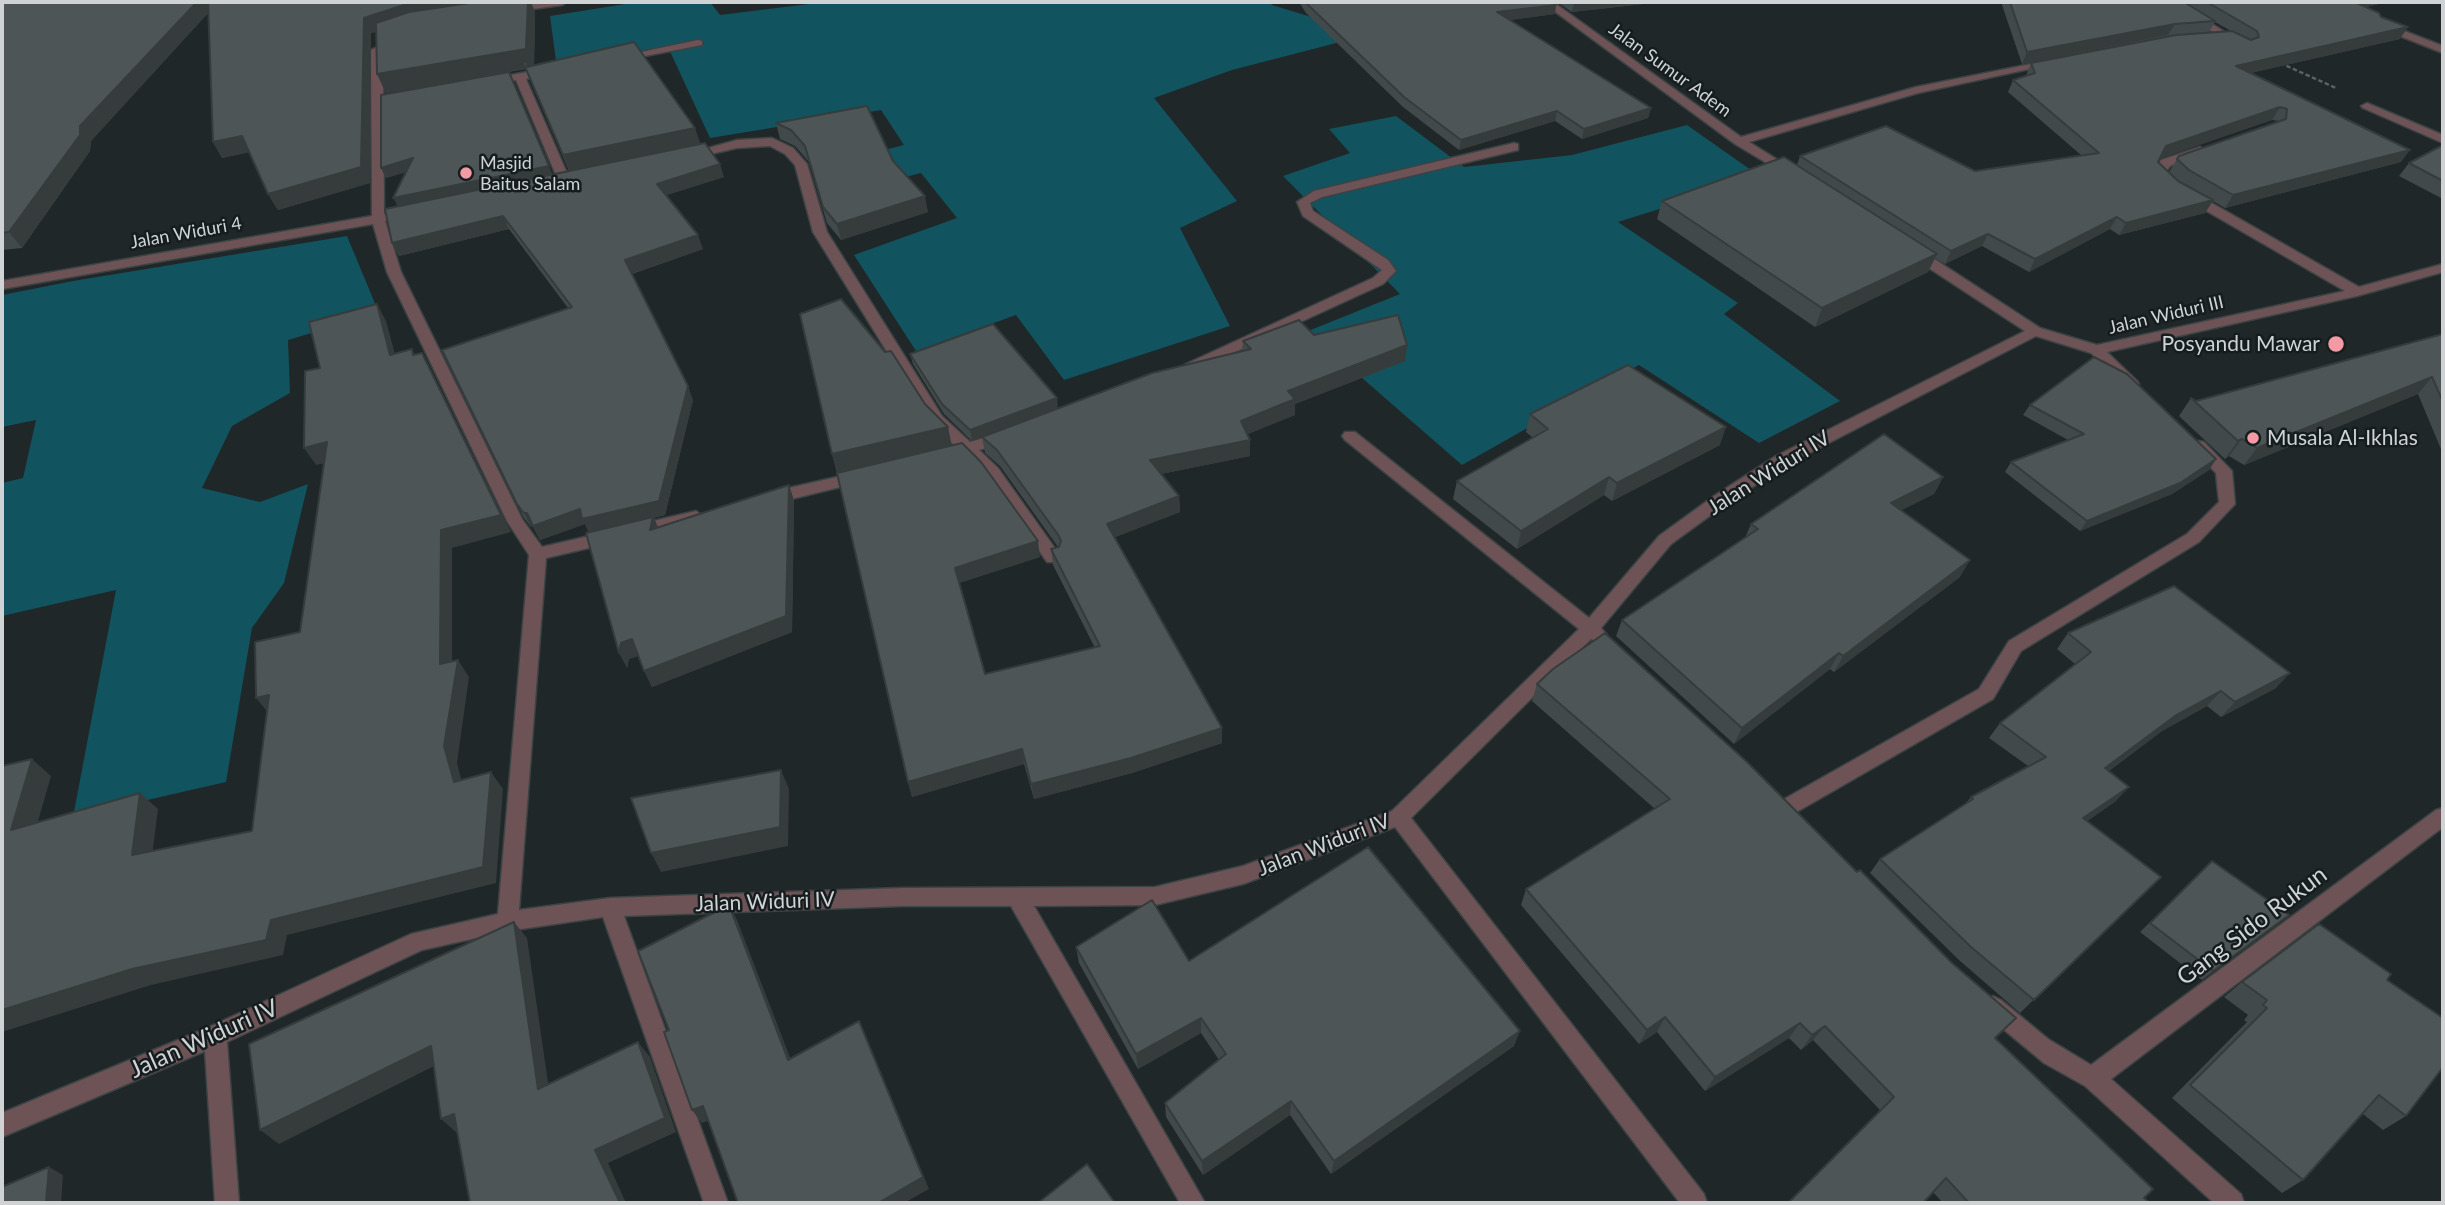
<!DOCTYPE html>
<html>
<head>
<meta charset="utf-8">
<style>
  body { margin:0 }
  #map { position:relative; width:2445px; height:1205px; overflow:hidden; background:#202728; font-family:Lato,sans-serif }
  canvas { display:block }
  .frame { position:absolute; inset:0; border:4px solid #cfd3d4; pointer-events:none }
</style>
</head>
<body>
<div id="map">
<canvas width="2445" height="1205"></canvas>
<div class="frame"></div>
</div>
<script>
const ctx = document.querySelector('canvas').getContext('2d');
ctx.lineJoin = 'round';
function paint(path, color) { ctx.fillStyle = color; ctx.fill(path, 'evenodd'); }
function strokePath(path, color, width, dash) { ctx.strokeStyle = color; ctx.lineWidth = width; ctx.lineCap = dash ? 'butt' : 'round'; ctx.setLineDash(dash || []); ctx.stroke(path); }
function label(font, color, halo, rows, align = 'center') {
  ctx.font = font + ' Lato,sans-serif'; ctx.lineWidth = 5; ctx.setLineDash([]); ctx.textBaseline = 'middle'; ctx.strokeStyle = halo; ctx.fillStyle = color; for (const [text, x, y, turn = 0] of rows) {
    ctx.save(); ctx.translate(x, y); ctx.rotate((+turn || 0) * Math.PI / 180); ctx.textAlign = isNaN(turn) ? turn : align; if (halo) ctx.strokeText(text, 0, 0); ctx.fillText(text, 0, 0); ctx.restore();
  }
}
paint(new Path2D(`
  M638 2H710L720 15 825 2H1271L1272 5 1318 19 1406 25 1232 70 1154 98 1237 201 1180 228 1230 326 1064 380 1016 315 916 351 854 255 957 218 921 173 822 198 812 168 904 145 881 110 710 138 668 47 556 61 550 16Z
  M1396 116 1464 167 1572 155 1687 125 1761 177 1618 222 1738 303 1724 314 1840 401 1759 443 1639 365 1462 465 1308 331 1400 294 1283 176 1350 153 1329 129Z
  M347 236 379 313 288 340 290 393 232 426 202 488 260 502 308 484 284 583 252 628 226 782 73 817 116 590 2 616V483L23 478 36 420 2 427V295L73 281Z`), '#11535e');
const minor = new Path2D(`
  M541 2H567L562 5 510 12 505 9Z
  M1542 2H1553L1741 137 1916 87 2051 60 2057 63 1918 93 1749 142 1794 170 1796 173 1790 177 1735 144Z
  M2165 2H2177L2244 44 2235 46Z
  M2381 22 2443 46V53L2377 27 2376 25Z
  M698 40 702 41V45L619 61 613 58Z
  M377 47 383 50 384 214 394 217 385 221 401 272 522 519 542 547 696 511 704 517 696 523 546 558 519 910 610 898 903 888 1155 887 1243 866 1392 811 1579 629 1345 440 1342 436 1345 432H1355L1589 618 1659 536 1714 496 1776 456 2025 331 1909 255V249H1919L2040 328 2097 345 2345 291 2172 191 2153 173 2161 160 2200 147 2206 151 2170 166 2166 172 2180 185 2359 287 2443 264V272L2357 296 2107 352 2137 381 2139 384 2137 387H2127L2091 353 2036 336 1788 464 1726 504 1671 544 1601 628 1607 635 1604 640 1598 642 1591 639 1411 818 1704 1194 1707 1203H1680L1395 827 1243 884 1155 905 1034 906 1205 1203H1180L1011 906H903L624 916 728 1203H704L603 917 508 931 422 950 227 1042 239 1203H215L205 1051 2 1137V1113L207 1028 411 934 498 914 529 555 507 521 387 272 373 224 2 289V281L372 216 371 50Z
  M550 68 556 71 554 73 526 79 570 180 564 184 558 180 516 80 488 85 482 82 488 79Z
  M2367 103 2443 135V143L2363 108 2361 106Z
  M772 138 793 148 807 164 827 232 942 416 970 442 1004 432 1009 433 1012 437 1009 441 979 450 998 468 1059 554 1061 558 1059 562H1047L986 476 964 455 947 460 941 459 939 455 941 451 956 447 931 423 813 232 795 165 785 154 770 146 737 148 689 159 683 155 737 140Z
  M1514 143 1518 144V150L1322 197 1310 203 1313 211 1388 260 1396 271 1383 284 1196 370H1186L1184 367 1186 364 1373 278 1382 270 1303 216 1297 202 1314 191Z
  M2198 441 2204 442 2232 471 2235 504 2199 542 2021 651 1993 699 1793 814 1786 816 1779 814 1776 808 1779 802 1979 689 2009 641 2187 534 2219 502 2216 473 2190 446Z
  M859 472 865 473 867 477 865 481 771 504 763 498 771 492Z
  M2443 808V827L2111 1079 2241 1194 2244 1203H2214L2085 1086 2044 1063 1985 1014 1982 1007 1985 1000 1993 996 2001 1000 2048 1039 2091 1065 2436 810Z`);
strokePath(minor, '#3c4344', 3);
strokePath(new Path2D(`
  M2280 63 2336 88`), '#5b6162', 2.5, [4.5, 2.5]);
paint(minor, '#6d5356');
paint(new Path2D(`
  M2 2 535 12 534 66 701 144 724 177 666 195 703 249 632 274 693 400 665 515 654 518 658 527 789 485 794 501 792 632 652 687 638 656 629 659 627 668 589 532 585 524 540 540 533 527H531L524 518 517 504 568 308 509 229 399 256 392 243 398 207 406 172 386 178 381 168 553 175 569 171 526 69 386 93 377 74 376 32 371 33 370 183 278 210 268 194 249 152 222 158 213 142 209 12 91 141 90 151 22 248 2 250Z
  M1299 2H1552L1555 14 1509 20 1651 108 1648 118 1582 139 1555 121 1459 150 1403 107 1306 13Z
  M1557 2H1661L1572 12Z
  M2003 2H2387L2366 7 2381 17 2400 39 2250 73 2401 162 2225 208 2213 201 2205 213 2119 235 2110 229 2029 272 1982 246 1945 264 1935 258 1928 272 1815 327 1657 219 1662 201 1797 165 1800 156 1975 171 2081 155 2008 92 2013 80 2026 76 2031 63 2174 35 2022 64 2002 5ZM2215 22 2231 31 2209 32ZM2272 120 2279 121 2179 156 2169 172 2181 183 2158 162 2160 158Z
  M776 123 893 161 928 212 841 240 827 223 809 162 795 146 780 139Z
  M2443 145V199L2399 176 2409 163Z
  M2443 334V454L2418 394 2244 465 2229 456 2225 459 2179 416 2191 398 2196 401Z
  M1314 335 1407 345 1405 361 1295 404V415L1247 434 1250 456 1161 474 1179 496 1180 512 1115 537 1222 743 1132 773 1034 799 1024 764 912 797 908 782 837 473 832 454 925 404 948 427 951 445 1040 557 959 583 985 674 1095 648 1053 565 1051 549 1058 547 1000 466 985 453 982 437 972 441 944 414 913 364 910 354 1058 408 1242 351 1243 341Z
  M2030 405 2216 459 2209 470 2172 494 2080 531 2005 472 2011 462 2068 440 2023 415Z
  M1530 414 1720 445 1612 501 1604 495 1517 549 1453 499 1457 481 1533 438 1526 432Z
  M1943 477 1934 494 1901 510 1960 577 1834 672 1830 669 1734 744 1616 636 1622 620 1745 538 1751 524Z
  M2068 633 2276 688 2221 717 2207 706 2162 731 2109 771 2116 801 2087 821 2161 877 2020 1013 1959 960 1870 873 1880 859 1965 804 1971 797 2028 766 1989 738 2000 723 2075 664 2057 649Z
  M1537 684 1995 1038 2150 1203H1943L1933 1192 1880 1110 1813 1040 1801 1050 1789 1038 1705 1091 1657 1032 1639 1044 1521 905 1526 889 1655 809 1532 701Z
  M2212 861 2278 924 2202 980 2140 932Z
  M1076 947 1189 961 1514 1046 1331 1174 1290 1115 1203 1175 1166 1117 1165 1103 1219 1060 1201 1033 1138 1069 1079 963Z
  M2387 980 2406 1116 2383 1130 2363 1114 2303 1180 2282 1193 2172 1098 2247 1022 2244 1020 2248 1015 2224 997 2242 982Z`), '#42494a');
paint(new Path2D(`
  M197 2H215L216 4 91 141 90 151 22 248 9 232 80 126Z
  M419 2H527L414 18 371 33 370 183 278 210 268 194 364 18 407 4Z
  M528 2H531L535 12 534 67 386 93 377 74Z
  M1584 2H1661L1572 12 1574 3Z
  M2351 2H2387L2344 12Z
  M1556 5 1555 14 1496 22 1497 12Z
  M2175 24 2168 35 2022 64 2027 52Z
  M2408 27 2400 39 2229 78 2236 66Z
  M2280 107 2272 120 2159 159 2166 146Z
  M1651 108 1648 118 1582 139 1584 129Z
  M1557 111 1555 121 1459 150 1461 140Z
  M695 128 701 145 570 172 563 155Z
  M242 136 251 152 222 158 213 142Z
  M2410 150 2401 162 2225 208 2233 195Z
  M413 158 418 168 386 178 381 168Z
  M720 164 724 177 661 197 657 184Z
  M549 166 553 176 399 208 393 198Z
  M925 196 928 212 841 240 837 224Z
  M2213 200 2205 213 2119 235 2126 223Z
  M503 216 509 229 399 256 392 243Z
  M2117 217 2110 229 2029 272 2035 259Z
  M1988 234 1982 246 1945 264 1951 251Z
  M698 235 703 249 630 274 625 260Z
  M1937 254 1928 272 1815 327 1822 308Z
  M377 304 386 321 400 373 390 355Z
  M1407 345 1405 361 1295 404V415L1241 437V421L1288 391Z
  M422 353 511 532 452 548V681L440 664Z
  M2432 377 2418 394 2244 465 2257 448Z
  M688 386 693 400 665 515 654 518 660 533H589L585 524 540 540 533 527H531L524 513H527Z
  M1057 398 1058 408 972 441 970 430Z
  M948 427 952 447 838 474 832 454Z
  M1726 427 1720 445 1612 501 1617 483Z
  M2242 439 2229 456 2225 459 2238 441Z
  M1250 440V456L1151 476 1150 460Z
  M327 442 339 460 316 465 304 448Z
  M2216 459 2209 470 2172 494 2080 531 2087 521Z
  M1609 477 1604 495 1517 549 1521 531Z
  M1943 477 1934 494 1882 520 1891 503Z
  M789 485 794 501 792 632 652 687 644 671Z
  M1179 496 1180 512 1108 540 1107 524Z
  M1038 541 1040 557 958 583 955 568Z
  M1970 560 1960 577 1834 672 1843 656Z
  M632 639 640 655 629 659 627 668 619 653 621 643Z
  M1839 653 1830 669 1734 744 1742 728Z
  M458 660 469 677 457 763 466 798 454 782 444 746Z
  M2290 673 2276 688 2221 717 2235 702Z
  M2221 691 2207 706 2162 731 2092 783 2105 768 2175 716Z
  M269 695 270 715 256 698Z
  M1222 728V743L1132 773 1034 799 1031 784Z
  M1022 749 1024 764 912 797 908 782Z
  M32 759 51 776 31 846 11 830Z
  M781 770 789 789 788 846 661 872 651 853Z
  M491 772 503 789 496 883 287 935 283 955 151 985 2 1032V1010L132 969 271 920Z
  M2129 787 2116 801 2070 833 2083 818Z
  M140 793 158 809 150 872 132 855Z
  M729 905 737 920 796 1073 788 1060Z
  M2289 915 2278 924 2202 980 2213 971Z
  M514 922 527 938 551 1103 538 1089Z
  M1665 1017 1657 1032 1639 1044 1647 1030Z
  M1201 1018V1033L1138 1069 1136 1054Z
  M859 1021 929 1189 904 1203H878Z
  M1800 1023 1789 1038 1705 1091 1715 1077Z
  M1825 1026 1813 1040 1801 1050 1812 1035Z
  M1520 1031 1514 1046 1331 1174 1334 1161Z
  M638 1042 650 1057 676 1132 608 1163 626 1203H620L595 1150Z
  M431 1046 446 1060 279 1144 260 1130Z
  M1291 1101 1290 1115 1203 1175 1202 1161Z
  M703 1106 713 1119 702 1123 692 1110Z
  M454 1114 469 1128 457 1133 441 1119Z
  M49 1167 63 1175 61 1203H46Z`), '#363c3c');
const building = new Path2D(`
  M2 2H197L80 126V135L9 232 2 233Z
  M208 2H419L407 4 364 18 361 167 268 194 242 136 213 142Z
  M476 2H528L526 49 377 74 376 23 409 12Z
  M1305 2H1552L1556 5 1497 12 1651 108 1584 129 1557 111 1461 140 1404 97Z
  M2010 2H2184L2215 21 2175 24 2027 52Z
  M2207 2H2355L2379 13 2381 17 2408 27 2236 66 2410 150 2233 195 2189 170 2177 159 2179 156 2286 119 2287 109 2280 107 2166 146 2158 162 2178 181 2213 200 2126 223 2117 217 2035 259 1988 234 1951 251 1800 156 1886 126 1975 171 2099 153 2013 80 2035 73 2031 63 2176 35 2232 31 2251 40 2259 37 2257 31Z
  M634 42 695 128 563 155 523 62H527V67Z
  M509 72 549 166 393 198 413 158 381 168V95Z
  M867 106 893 161 925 196 837 224 823 207 805 146 791 130 776 123Z
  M705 143 720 164 657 184 698 235 625 260 688 386 659 501 582 519 580 509 533 526 527 513H524L517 504 442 350 572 307 503 216 392 243 385 209Z
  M2443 145V181L2409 163Z
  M1784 157 1937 254 1822 308 1662 201Z
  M841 299 885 352 891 351 925 404 948 427 832 454 800 314Z
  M377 304 390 355 412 349 413 355 422 353 501 515 441 530 440 664 458 660 444 746 454 782 491 772 483 867 271 920 266 940 132 969 2 1010V766L32 759 11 830 140 793 132 855 252 831 269 695 256 698 255 642 300 632 327 442 304 448 305 371 320 368 309 322Z
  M1398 315 1407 345 1288 391 1295 399 1241 421 1250 440 1150 460 1179 496 1107 524 1222 728 1131 758 1031 784 1022 749 908 782 837 473 962 443 981 462 1038 541 955 568 985 674 1100 646 1051 549 1059 547 1061 541 1059 536 997 450 982 437 1152 373 1251 349 1243 341 1299 320 1314 335Z
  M993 324 1057 398 970 430 942 404 910 354Z
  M2443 334V402L2432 377 2257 448 2242 439 2238 441 2191 398 2196 401Z
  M2094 357 2127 374 2216 459 2180 483 2087 521 2011 462 2084 434 2030 405Z
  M1628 365 1726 427 1617 483 1609 477 1521 531 1457 481 1548 429 1530 414Z
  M1884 434 1943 477 1891 503 1970 560 1843 656 1839 653 1742 728 1622 620 1758 529 1751 524Z
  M789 485 786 616 644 671 632 639 621 643 619 653 586 533 653 517 650 530Z
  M2174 586 2290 673 2235 702 2221 691 2175 716 2105 768 2129 787 2083 818 2161 877 2034 1000 1971 947 1880 859 1973 799 1971 797 2046 757 2000 723 2091 652 2068 633Z
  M1605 633 1747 762 1857 872 1860 870 1952 963 2016 1018 1995 1038 2153 1189 2144 1198 2150 1203H1969L1946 1178 1923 1203H1788L1894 1097 1825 1026 1812 1035 1800 1023 1715 1077 1665 1017 1647 1030 1526 889 1670 799 1537 684 1553 669Z
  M781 770 780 827 651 853 631 798Z
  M1368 847 1520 1031 1334 1161 1291 1101 1202 1161 1165 1103 1226 1054 1201 1018 1136 1054 1076 947 1152 900 1189 961Z
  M2212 861 2289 915 2213 971 2150 923Z
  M729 905 788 1060 859 1021 923 1177 878 1203H738L703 1106 692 1110 664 1032 669 1030 638 951Z
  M514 922 538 1089 638 1042 665 1118 595 1150 620 1203H470L454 1114 441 1119 431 1046 260 1130 249 1044Z
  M2319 924 2391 974 2387 980 2443 1018V1067L2406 1116 2379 1095 2303 1180 2190 1085 2267 1008 2263 1005 2267 1000 2242 982Z
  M1087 1164 1115 1203H1038Z
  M49 1167 46 1203H2V1187Z`);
paint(building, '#4d5556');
strokePath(building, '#363c3c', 2);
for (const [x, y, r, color] of [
  [466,173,7,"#f49aa5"],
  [2336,344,9,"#f49aa5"],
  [2253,438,7,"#f49aa5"]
]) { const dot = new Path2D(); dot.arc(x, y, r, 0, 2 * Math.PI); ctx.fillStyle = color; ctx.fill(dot); strokePath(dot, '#161d1f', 2.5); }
label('18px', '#cfd3d4', '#161d1f', [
  ["Jalan Sumur Adem",1670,70,36],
  ["Jalan Widuri 4",186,233,-10],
  ["Jalan Widuri III",2166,315,-13]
]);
label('18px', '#cfd3d4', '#161d1f', [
  ["Masjid",480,163],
  ["Baitus Salam",480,184]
], 'left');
label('21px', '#cfd3d4', '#161d1f', [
  ["Posyandu Mawar",2320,344],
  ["Musala Al-Ikhlas",2267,438,"left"]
], 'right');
label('21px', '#cfd3d4', '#161d1f', [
  ["Jalan Widuri IV",1769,473,-32],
  ["Jalan Widuri IV",1324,845,-21],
  ["Jalan Widuri IV",765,902,-2]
]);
label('24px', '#cfd3d4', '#161d1f', [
  ["Gang Sido Rukun",2252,926,-37],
  ["Jalan Widuri IV",204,1039,-24]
]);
</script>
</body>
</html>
